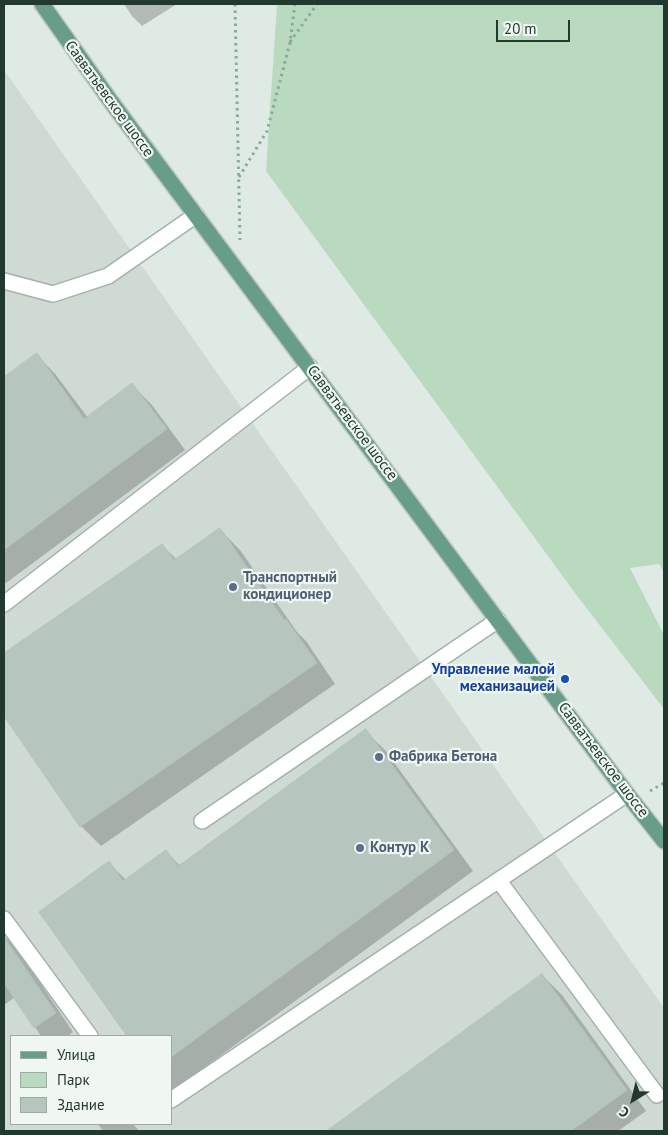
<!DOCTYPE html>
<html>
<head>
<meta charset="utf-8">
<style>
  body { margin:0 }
  #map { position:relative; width:668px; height:1135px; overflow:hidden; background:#e0eae5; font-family:"PT Sans",sans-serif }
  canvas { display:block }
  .frame { position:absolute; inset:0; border:5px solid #223930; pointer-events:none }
  .legend { position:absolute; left:10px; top:1035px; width:162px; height:90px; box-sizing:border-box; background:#f0f7f3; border:1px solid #9eaba5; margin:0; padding:6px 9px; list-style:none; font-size:15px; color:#223930 }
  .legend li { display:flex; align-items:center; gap:10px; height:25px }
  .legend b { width:25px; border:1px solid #9eaba5 }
  .north { position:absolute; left:608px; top:1075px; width:50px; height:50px; -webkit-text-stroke:4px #f0f7f3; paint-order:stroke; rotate:216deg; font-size:14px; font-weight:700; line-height:20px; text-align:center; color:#223930 }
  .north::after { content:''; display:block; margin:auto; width:18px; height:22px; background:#223930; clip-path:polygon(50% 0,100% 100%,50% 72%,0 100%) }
  .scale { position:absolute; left:496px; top:20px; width:74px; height:22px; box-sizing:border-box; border:2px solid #223930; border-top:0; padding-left:6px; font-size:15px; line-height:18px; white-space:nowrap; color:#223930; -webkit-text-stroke:4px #f0f7f3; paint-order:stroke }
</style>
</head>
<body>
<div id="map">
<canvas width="668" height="1135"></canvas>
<div class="frame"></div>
<ul class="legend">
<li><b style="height:6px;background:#689d89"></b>Улица</li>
<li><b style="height:14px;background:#badabf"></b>Парк</li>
<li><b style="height:14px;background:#b6c5bd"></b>Здание</li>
</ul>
<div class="north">С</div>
<div class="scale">20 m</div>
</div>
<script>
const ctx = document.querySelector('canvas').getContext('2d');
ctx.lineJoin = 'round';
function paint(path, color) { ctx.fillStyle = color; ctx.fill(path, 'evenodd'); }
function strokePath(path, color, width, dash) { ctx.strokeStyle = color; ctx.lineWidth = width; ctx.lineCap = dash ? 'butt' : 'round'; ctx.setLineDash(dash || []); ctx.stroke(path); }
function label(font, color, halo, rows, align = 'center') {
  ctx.font = font + ' "PT Sans",sans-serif'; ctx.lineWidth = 4.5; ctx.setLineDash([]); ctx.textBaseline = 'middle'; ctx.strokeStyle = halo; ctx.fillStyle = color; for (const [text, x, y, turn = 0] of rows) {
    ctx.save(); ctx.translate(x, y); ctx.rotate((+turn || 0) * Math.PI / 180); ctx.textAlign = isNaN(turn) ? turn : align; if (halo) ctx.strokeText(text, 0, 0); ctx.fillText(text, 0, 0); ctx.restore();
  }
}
paint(new Path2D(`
  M4 70 664 1008V1131H4ZM11 1036H171V1124H11Z`), '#cfdad3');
paint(new Path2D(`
  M277 4H664V572L659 564 630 568 664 635V709L578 597 266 171Z`), '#badabf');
paint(new Path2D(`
  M124 4H177L142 26 132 16Z
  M37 355 56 375 88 418 132 385 152 405 185 450 6 583 4 581V379Z
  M220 530 240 550 297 632 306 641 335 684 101 846 81 826 4 714V655L162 545 177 560Z
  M365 731 385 750 473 871 172 1091 171 1036H128L41 912 109 863 126 880 166 851 180 866Z
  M4 936 18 950 73 1032 69 1035 70 1036H41L15 997 4 1005Z
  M542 975 562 995 646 1111 618 1131H329Z
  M98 1124H133L139 1131H103Z`), '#0003');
const building = new Path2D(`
  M37 353 84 419 132 383 167 429 4 550V377Z
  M220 528 284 620 286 619 317 663 80 827 4 716V653L162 544 174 560Z
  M366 729 454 850 171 1057V1036H127L39 912 109 861 123 881 166 850 178 866Z
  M4 937 56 1013 34 1028 4 983Z
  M542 974 627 1090 571 1131H327Z`);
paint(building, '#b6c5bd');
strokePath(building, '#b3c3bb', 1);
const minor = new Path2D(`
  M4 281 53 294 108 276 196 215
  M4 604 310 367
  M202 821 498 620
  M499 881 657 1095
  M4 919 90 1036
  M171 1100 627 794`);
const major = new Path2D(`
  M42 4 112 103 627 794 664 841`);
strokePath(minor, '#a3b1ab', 18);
strokePath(major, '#bdc4c1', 18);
strokePath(new Path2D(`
  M235 4 240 240
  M290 42 317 4
  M239 177 267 131 290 43 295 4
  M650 791 664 783`), '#83ac9a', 3, [2.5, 4]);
strokePath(minor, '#fff', 15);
strokePath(major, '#689d89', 15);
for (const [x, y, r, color] of [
  [233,587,5,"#5c6f8a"],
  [565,679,5,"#1a4fb4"],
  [379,757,5,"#5c6f8a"],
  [360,848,5,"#5c6f8a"]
]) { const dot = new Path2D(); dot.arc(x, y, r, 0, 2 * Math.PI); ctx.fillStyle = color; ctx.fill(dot); strokePath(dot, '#f0f7f3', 2); }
label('15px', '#223930', '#f0f7f3', [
  ["Савватьевское шоссе",109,99,54],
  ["Савватьевское шоссе",352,423,53],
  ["Савватьевское шоссе",603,760,53]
]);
label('bold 15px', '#4e5e75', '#f0f7f3', [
  ["Транспортный",243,578],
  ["кондиционер",243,595],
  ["Фабрика Бетона",389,757],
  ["Контур К",370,848]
], 'left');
label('bold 15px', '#164399', '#f0f7f3', [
  ["Управление малой",555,670],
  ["механизацией",555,687]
], 'right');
</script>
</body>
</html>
